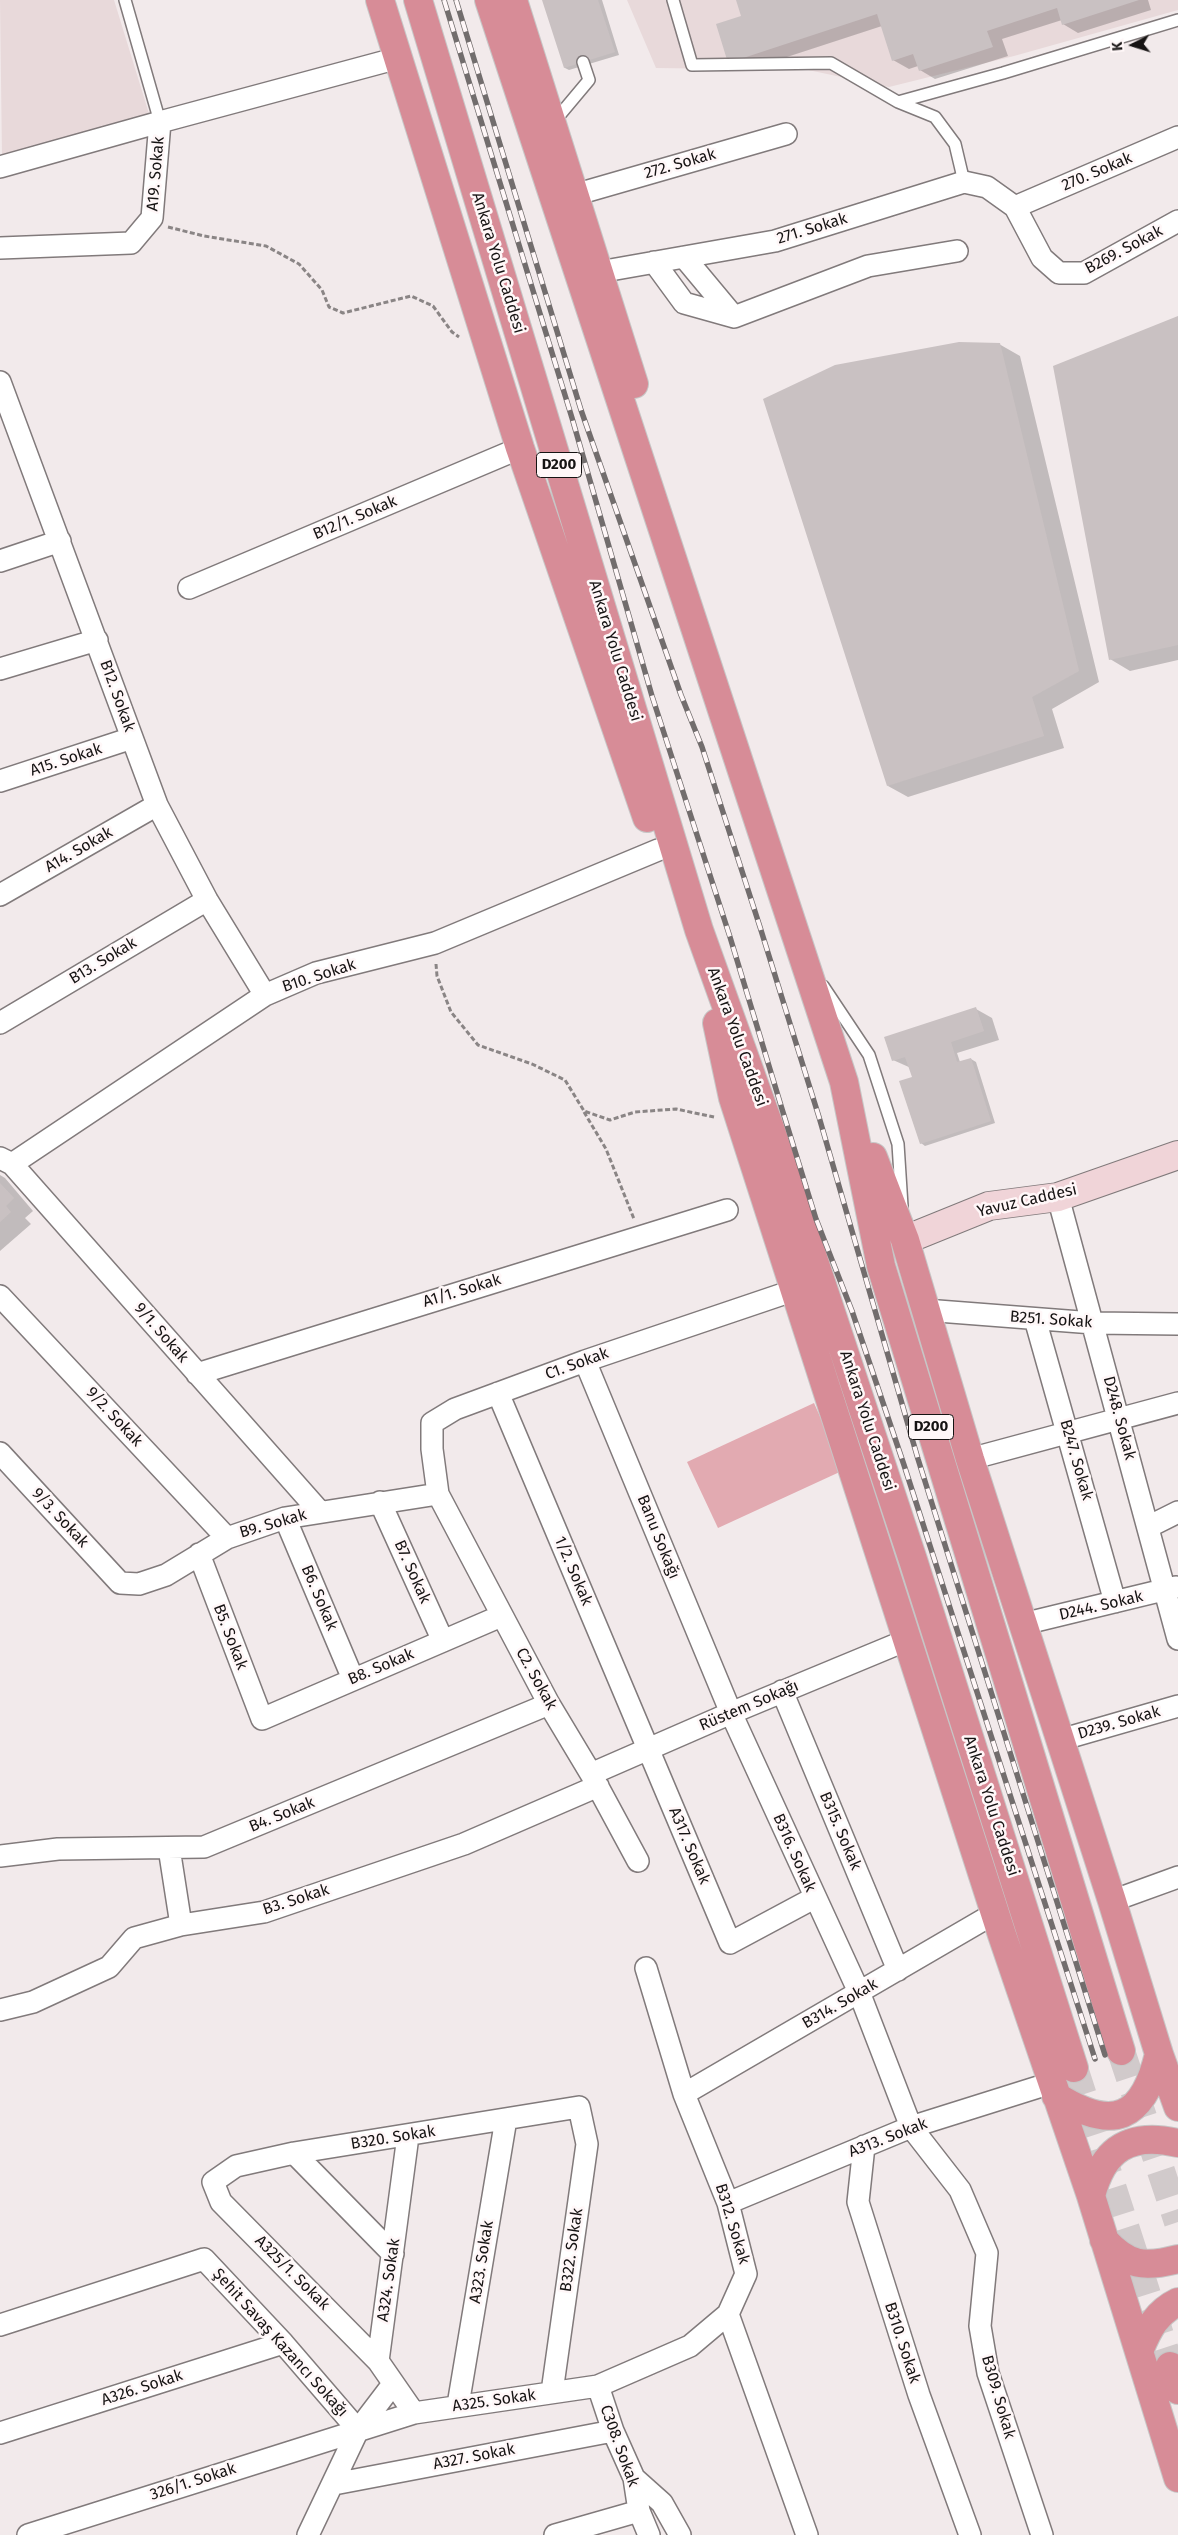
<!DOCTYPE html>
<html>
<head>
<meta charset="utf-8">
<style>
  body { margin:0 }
  #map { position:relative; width:1178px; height:2535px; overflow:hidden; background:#f2eaeb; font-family:"Fira Sans",sans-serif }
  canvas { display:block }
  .north { position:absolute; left:1108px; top:20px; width:50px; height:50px; -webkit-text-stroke:4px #fff7f8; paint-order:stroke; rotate:265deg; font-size:14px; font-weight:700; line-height:20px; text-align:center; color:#161313 }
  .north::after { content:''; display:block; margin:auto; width:18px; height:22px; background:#161313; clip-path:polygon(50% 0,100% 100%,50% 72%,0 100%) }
</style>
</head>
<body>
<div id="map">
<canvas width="1178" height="2535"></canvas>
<div class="north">K</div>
</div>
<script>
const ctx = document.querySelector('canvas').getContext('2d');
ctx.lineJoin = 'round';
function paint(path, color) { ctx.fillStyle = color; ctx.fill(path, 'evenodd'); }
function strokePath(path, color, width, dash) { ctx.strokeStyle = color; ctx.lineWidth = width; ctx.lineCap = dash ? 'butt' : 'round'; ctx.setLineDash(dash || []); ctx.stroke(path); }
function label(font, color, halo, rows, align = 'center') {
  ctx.font = font + ' "Fira Sans",sans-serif'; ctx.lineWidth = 5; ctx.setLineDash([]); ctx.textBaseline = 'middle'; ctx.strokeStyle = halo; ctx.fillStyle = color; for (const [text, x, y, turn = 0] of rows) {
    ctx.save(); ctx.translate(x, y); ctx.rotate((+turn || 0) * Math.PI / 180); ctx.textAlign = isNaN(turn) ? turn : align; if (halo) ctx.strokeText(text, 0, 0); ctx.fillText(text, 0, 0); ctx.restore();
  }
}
paint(new Path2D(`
  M0 0H114L150 117 2 157Z
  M627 0H1178V10L1014 56 889 87 808 70 656 68Z`), '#e8d9da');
paint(new Path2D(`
  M814 1403 844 1470 718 1528 687 1462Z`), '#e2aab1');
paint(new Path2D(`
  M543 0H602L619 55 569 70 565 68Z
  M738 0H1148L1151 10 1078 33 1063 24 1062 20 1002 39 1008 56 935 79 920 70 918 66 909 69 893 60 882 26 744 71 729 62 743 17Z
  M1178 318V660L1130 671 1110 659Z
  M999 344 1020 356 1099 682 1052 709 1064 748 908 797 888 786Z
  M976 1009 992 1018 999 1040 957 1053 960 1062 971 1059 976 1062 995 1123 925 1146 921 1143 911 1068 893 1060Z
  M0 1175 5 1178 33 1211 25 1218 31 1224 0 1251Z`), '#0003');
paint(new Path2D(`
  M542 0H598L615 52 564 68Z
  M736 0H1139L1062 25 1057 8 987 31 993 47 919 71 913 54 892 61 877 14 728 63 716 24 741 16Z
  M1178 316V645L1109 660 1053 366Z
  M959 342 1000 343 1079 671 1032 697 1044 736 887 786 763 399 835 365Z
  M976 1007 984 1031 951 1042 957 1062 971 1058 991 1121 920 1144 899 1081 912 1077 905 1057 892 1061 884 1037Z
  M0 1183 14 1198 6 1206 11 1212 0 1222Z`), '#c9c1c2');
strokePath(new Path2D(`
  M1121 2051 1178 2222
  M1074 2068 1170 2366`), '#d1cacb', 28, [28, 14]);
const service = new Path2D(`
  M125 0 160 122
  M673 0 692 65 831 63 898 102 1003 73 1178 20
  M898 102 935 117 955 144 964 182
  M553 123 589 80 583 62
  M823 986 869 1055 898 1144 902 1206`);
const minor = new Path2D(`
  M0 167 160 122
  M574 195 786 134
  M1015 207 1178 137
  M0 248 131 243 152 218 160 122 398 58
  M684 257 734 317
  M654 262 684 303 734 317 868 266 957 251
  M599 272 775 241 964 182 987 187 1015 207 1042 258 1059 273H1084L1178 221
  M0 382 157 805 207 900 265 995
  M0 561 60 541
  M189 588 520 448
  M0 669 97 640
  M0 781 132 738
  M0 895 157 805
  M0 1023 207 900
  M0 1158 12 1164 320 1512
  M12 1164 265 995 316 973 435 943 658 850
  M1058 1197 1178 1639
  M0 1296 227 1538
  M925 1310 1093 1323 1178 1324
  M1035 1319 1115 1602
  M585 1361 731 1713 859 1992 911 2127 960 2190 987 2253 980 2326 988 2373 1042 2535
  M197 1374 727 1210
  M498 1393 730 1943 814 1898
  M0 1453 120 1583 139 1584 166 1575 227 1538 285 1518 438 1494
  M970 1459 1178 1403
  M380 1502 443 1641
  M285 1518 353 1679
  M1148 1527 1178 1512
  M199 1554 262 1719 501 1616
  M1023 1624 1176 1587
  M782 1691 898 1970
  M1060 1740 1178 1706
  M591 1774 731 1713 907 1640
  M169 1848 181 1925
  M0 1856 58 1849 204 1847 549 1704
  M638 1861 591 1774 549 1704 438 1494 432 1449V1423L455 1409 585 1361 795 1290
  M1112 1901 1178 1877
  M646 1968 684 2094 728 2203 746 2274 728 2314 807 2535
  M0 2010 33 2002 109 1967 134 1938 181 1925 264 1912 464 1844 598 1786
  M684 2094 995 1913
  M408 2136 378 2361 414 2413
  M864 2146 858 2202 919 2395 970 2535
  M294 2153 393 2254
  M728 2203 911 2127 1051 2083
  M0 2325 204 2259 283 2343 358 2430
  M378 2361 221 2202 213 2182 236 2166 294 2153 579 2107 587 2144 552 2392
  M598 2386 613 2431 634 2478 639 2511 649 2535
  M458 2405 506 2119
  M0 2433 283 2343
  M634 2478 662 2503 680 2535
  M334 2484 613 2431
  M28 2535 414 2413 598 2386 690 2346 728 2314
  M308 2535 358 2430 393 2384
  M555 2535 639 2511`);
const secondary = new Path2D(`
  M905 1240 989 1206 1058 1197 1178 1155`);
const trunk = new Path2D(`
  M380 0 520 448 647 818
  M418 0 699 930 770 1128 913 1560 1074 2068
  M489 0 844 1082 881 1266 1121 2051
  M513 0 634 384
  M717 1023 733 1098 1002 1935 1091 2196 1178 2478
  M873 1157 905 1240 970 1459 1112 1901 1159 2054 1178 2107
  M1056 2096C1113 2132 1143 2120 1159 2054
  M1091 2196C1103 2148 1130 2132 1178 2143
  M1104 2240C1128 2266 1144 2268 1178 2259
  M1140 2349C1148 2329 1157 2312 1178 2302
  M1170 2366 1178 2390`);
strokePath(service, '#817a7b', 14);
strokePath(minor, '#817a7b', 24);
strokePath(secondary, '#817a7b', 30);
strokePath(trunk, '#c7c6c6', 30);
strokePath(new Path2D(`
  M168 227 204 236 266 246 299 264 322 290 329 307 343 313 411 296 433 306 452 332 459 337
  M436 964 437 976 451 1012 478 1045 532 1064 565 1080 584 1111 610 1120 635 1112 676 1109 714 1117
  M584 1112 606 1149 634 1219`), '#8a8585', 3, [5, 2.5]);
strokePath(service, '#fff', 11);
strokePath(minor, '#fff', 21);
strokePath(secondary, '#f0d4d8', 28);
strokePath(trunk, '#d78c97', 28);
const rail = new Path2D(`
  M444 0 572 418 652 696 730 937 782 1109 816 1219 852 1311 904 1465 1095 2059
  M456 0 581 410 681 695 702 747 760 927 819 1117 918 1459 1105 2055`);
strokePath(rail, '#726d6d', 5.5);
strokePath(rail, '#fff7f8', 4, [11]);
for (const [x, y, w] of [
  [559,465,45],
  [931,1427,45]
]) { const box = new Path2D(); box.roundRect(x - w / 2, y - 12.5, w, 25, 4); ctx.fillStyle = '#fff7f8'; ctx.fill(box); strokePath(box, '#161313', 1); }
label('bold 15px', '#161313', null, [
  ["D200",559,465],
  ["D200",931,1427]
]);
label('16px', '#161313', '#fff7f8', [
  ["272. Sokak",680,164,-16],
  ["270. Sokak",1097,172,-23],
  ["A19. Sokak",156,174,-85],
  ["271. Sokak",812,229,-17],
  ["B269. Sokak",1124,250,-28],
  ["Ankara Yolu Caddesi",498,263,73],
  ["B12/1. Sokak",355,518,-23],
  ["Ankara Yolu Caddesi",615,651,73],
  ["B12. Sokak",117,696,70],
  ["A15. Sokak",66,760,-18],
  ["A14. Sokak",79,850,-30],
  ["B13. Sokak",103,961,-31],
  ["B10. Sokak",319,976,-18],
  ["Ankara Yolu Caddesi",737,1037,70],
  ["Yavuz Caddesi",1027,1201,-13],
  ["A1/1. Sokak",462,1291,-17],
  ["B251. Sokak",1051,1320,4],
  ["9/1. Sokak",161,1333,49],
  ["C1. Sokak",577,1364,-20],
  ["9/2. Sokak",114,1417,47],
  ["D248. Sokak",1119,1418,75],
  ["Ankara Yolu Caddesi",867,1421,72],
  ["B247. Sokak",1076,1460,74],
  ["9/3. Sokak",60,1518,47],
  ["B9. Sokak",273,1524,-16],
  ["Banu Sokağı",658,1537,68],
  ["1/2. Sokak",573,1571,67],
  ["B7. Sokak",412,1572,66],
  ["B6. Sokak",319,1598,67],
  ["D244. Sokak",1101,1606,-13],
  ["B5. Sokak",230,1637,69],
  ["B8. Sokak",381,1667,-23],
  ["C2. Sokak",536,1679,61],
  ["Rüstem Sokağı",749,1706,-23],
  ["D239. Sokak",1119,1723,-16],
  ["Ankara Yolu Caddesi",991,1806,72],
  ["B4. Sokak",282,1815,-22],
  ["B315. Sokak",840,1831,67],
  ["A317. Sokak",689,1846,67],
  ["B316. Sokak",794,1853,66],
  ["B3. Sokak",296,1900,-18],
  ["B314. Sokak",840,2004,-30],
  ["B320. Sokak",393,2138,-9],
  ["A313. Sokak",888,2138,-21],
  ["B312. Sokak",732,2224,73],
  ["B322. Sokak",572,2250,-82],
  ["A323. Sokak",482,2262,-81],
  ["A325/1. Sokak",292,2273,45],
  ["A324. Sokak",389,2280,-82],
  ["Şehit Savaş Kazancı Sokağı",280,2343,48],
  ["B310. Sokak",902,2343,72],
  ["A326. Sokak",142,2388,-18],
  ["B309. Sokak",998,2397,74],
  ["A325. Sokak",494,2401,-8],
  ["C308. Sokak",619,2446,70],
  ["A327. Sokak",474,2457,-11],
  ["326/1. Sokak",193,2482,-18]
]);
</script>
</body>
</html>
